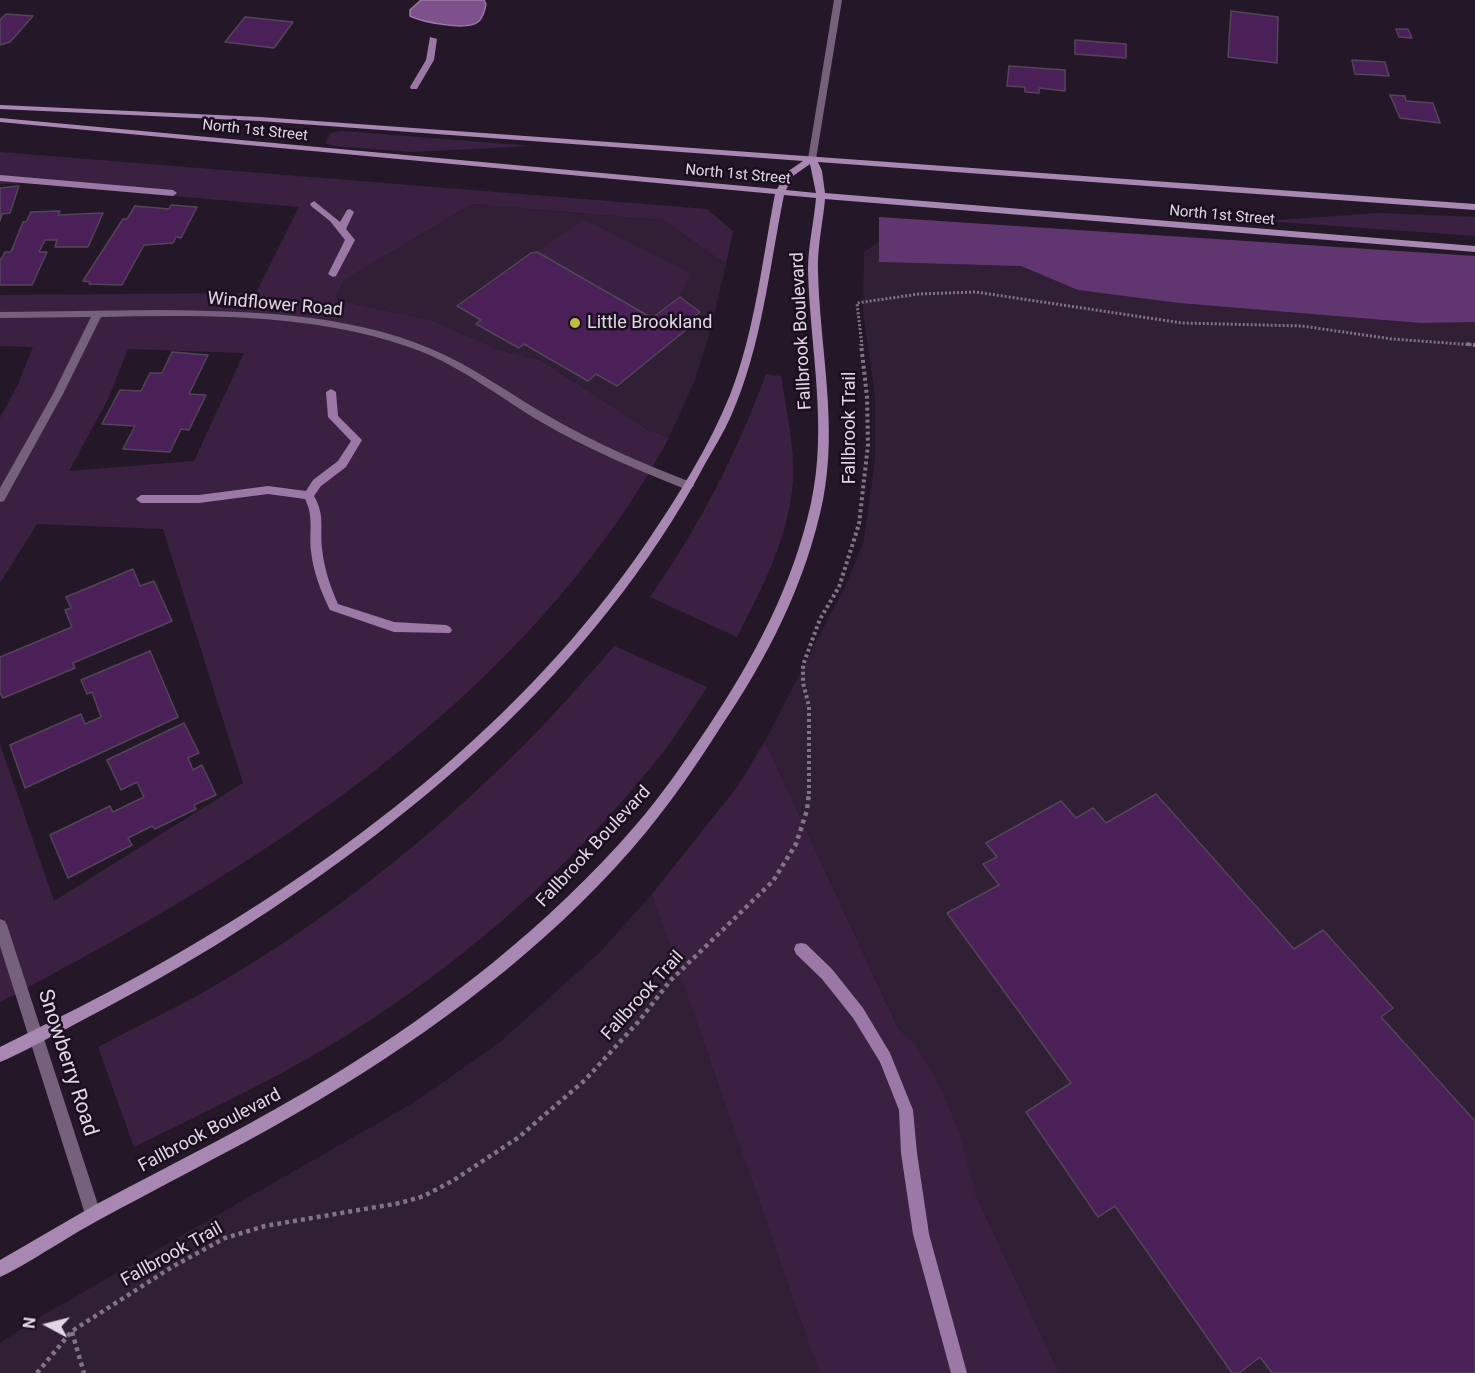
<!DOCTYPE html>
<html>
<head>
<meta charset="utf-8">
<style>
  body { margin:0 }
  #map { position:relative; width:1475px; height:1373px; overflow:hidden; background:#241828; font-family:Roboto,sans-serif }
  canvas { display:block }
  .north { position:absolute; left:18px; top:1295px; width:60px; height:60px; -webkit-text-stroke:4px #1b0f1f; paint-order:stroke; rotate:277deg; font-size:16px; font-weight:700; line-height:24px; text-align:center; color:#e0d7e3 }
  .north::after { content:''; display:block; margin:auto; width:21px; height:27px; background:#e0d7e3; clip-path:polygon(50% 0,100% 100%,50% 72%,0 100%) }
</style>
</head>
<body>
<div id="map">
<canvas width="1475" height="1373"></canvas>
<div class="north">N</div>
</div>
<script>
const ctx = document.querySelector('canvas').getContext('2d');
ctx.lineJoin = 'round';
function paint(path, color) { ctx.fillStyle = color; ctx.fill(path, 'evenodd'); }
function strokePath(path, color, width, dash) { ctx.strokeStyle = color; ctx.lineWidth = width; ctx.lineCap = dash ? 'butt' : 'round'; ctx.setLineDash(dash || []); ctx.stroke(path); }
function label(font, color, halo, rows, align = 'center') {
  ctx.font = font + ' Roboto,sans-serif'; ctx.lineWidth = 5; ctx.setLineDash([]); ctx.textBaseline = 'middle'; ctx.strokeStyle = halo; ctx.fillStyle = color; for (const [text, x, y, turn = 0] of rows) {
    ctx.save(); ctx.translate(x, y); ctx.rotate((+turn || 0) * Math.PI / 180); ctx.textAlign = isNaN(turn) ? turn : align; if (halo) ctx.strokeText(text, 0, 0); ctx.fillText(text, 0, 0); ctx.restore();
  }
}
paint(new Path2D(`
  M472 204 663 220 726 264 712 325 695 380 669 438 648 430 540 360 499 350 431 320 335 300 344 280Z
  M907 222 1475 268V1373H1059L765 741 848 580 864 540 875 459V395L863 312 864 252Z
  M652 894 819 1373H0V1343L45 1314 413 1103 499 1043 601 951Z`), '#301f35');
paint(new Path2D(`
  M342 131 533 146 412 152 333 146 325 143 331 133Z
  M0 152 707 209 733 231 726 264 663 220 472 204 344 280 335 300 431 320 499 350 540 360 648 430 669 438C524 703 260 866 0 1002V744L54 901 243 783 163 529 37 524 0 583V418L18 384 33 347 0 346V295L256 293 299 207 27 183 0 184ZM128 349 244 353 194 461 69 471 108 399Z
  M1379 213 1475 217V236L1265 221Z
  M584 219 690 273 680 297 652 318 537 252Z
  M766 374 781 376C786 410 795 447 793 481 789 536 762 589 737 637L650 597C699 527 736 455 766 374Z
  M614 646 707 687C693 708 679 731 664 751 578 860 472 956 355 1030 285 1075 209 1110 134 1147L98 1047C130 1030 163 1014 195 997 355 907 497 786 614 646Z
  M765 741 899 1030 915 1045 939 1084 960 1135 976 1195 1059 1373H819L652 894 738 786Z`), '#3a2142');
paint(new Path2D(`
  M879 217 1475 256V322L1421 323 1179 303 1078 290 1021 266 879 262Z`), '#61356f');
const water = new Path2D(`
  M421 0H484L486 4C485 10 483 18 478 22 467 31 422 22 410 16V10Z`);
paint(water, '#7e508c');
strokePath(water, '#9b78a6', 1.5);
paint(new Path2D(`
  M430 37 437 39 434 60 417 89H411L410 87 426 60Z
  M0 175 173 190 177 193 173 196 0 181Z
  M314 201 340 222 347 210 350 209 354 212 346 229 355 240 336 276 333 277 328 274 345 240 330 221 311 206 310 204Z
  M331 389 336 392 338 416 362 440 346 467 321 486 314 496C325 515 320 527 322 548 324 568 330 586 338 604L394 622 446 625 450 627 452 630 450 633 394 632 330 610C321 592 313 571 311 551 309 533 314 516 305 499L268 494 199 503H141L136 499 141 495H199L268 486 306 491 313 480 338 461 351 441 328 417 326 392Z
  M801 943 806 944 832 969 863 1008 890 1053 913 1110 917 1153 929 1234 967 1373H951L913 1234 901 1153 899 1110 880 1062 853 1018 822 979 796 954 794 949 796 944Z`), '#9b78a6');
const building = new Path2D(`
  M1231 11 1278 17 1277 63 1228 57Z
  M6 14 33 16 10 42 0 45V20Z
  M245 17 293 22 274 48 225 42Z
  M1396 29H1408L1412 38 1399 37Z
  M1075 40 1126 44V58L1075 54Z
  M1352 60 1385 62 1389 76 1355 74Z
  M1009 66 1065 70V91L1039 88V93L1025 92V87L1007 86Z
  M1390 95 1405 96 1406 101 1433 103 1440 123 1400 118Z
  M19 186 10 213 2 214 0 221V188Z
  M171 205 197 207 181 238 176 237 173 243 144 245 122 285 89 284 90 282 83 281 123 219H127L135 206 169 209Z
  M60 211 58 215 103 213 88 247H55L57 240H45L39 252H47L32 285H0V261L5 252H11L23 222H26L31 212Z
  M537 252 652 318 680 297 700 312 682 326 687 329 617 386 596 374 588 381 524 344 519 348 476 324 481 320 457 306 531 253Z
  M172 352 208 355 189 394 206 395 189 430 181 429 170 452 123 449 135 426 102 424 120 390 141 391 150 373H162Z
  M133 569 140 586 154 581 172 621 73 663 75 668 3 698 0 693V657L72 627 65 610 71 608 66 597Z
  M150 651 178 717 25 788 10 745 81 714 85 724 101 717 92 692 87 694 81 680Z
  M184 723 199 753 188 758 193 770 202 765 216 795 194 805 196 809 155 829 152 826 128 838 132 845 68 878 50 835 110 806 113 812 144 797 137 782 121 790 107 760Z
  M1156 794 1294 949 1323 930 1393 1008 1381 1017 1475 1121V1373H1272L1260 1357 1239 1373H1232L1115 1206 1098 1217 1026 1112 1071 1083 947 913 999 885 983 864 997 857 986 843 1061 801 1076 818 1093 808 1106 823Z`);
paint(building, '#4b1f58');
strokePath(building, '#534558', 1.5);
strokePath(new Path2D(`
  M862 346 857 303 919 294 976 292 1182 323 1302 326 1392 339 1475 345`), '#807583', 3, [2, 2]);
strokePath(new Path2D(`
  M1467 344 1475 345
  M809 794V706L803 683V665L820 619 839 587 859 524 868 445 867 397 861 344`), '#807583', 4, [3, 3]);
strokePath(new Path2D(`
  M72 1332 84 1373
  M37 1373 72 1331 172 1267 225 1238 265 1226 400 1203 424 1196 454 1180 519 1137 585 1080 639 1021 670 981 773 881 796 844 807 810 809 792`), '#807583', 4.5, [4, 4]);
paint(new Path2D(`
  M159 310C249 311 345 313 429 348 473 366 511 395 552 418 597 444 644 464 693 483L694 486 689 490 685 489C636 469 587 449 541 422 501 398 463 368 420 351 319 313 207 315 101 317L63 394 4 501 0 502V488L53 394 91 317 0 318V312Z
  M0 919 5 921 7 925 101 1214 98 1219 93 1222 88 1219 85 1214 0 946Z`), '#75617c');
paint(new Path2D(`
  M834 0H842L816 159 812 162 808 159Z`), '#75617c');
paint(new Path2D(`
  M0 105 260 117 1475 204V210L818 162 822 171 825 193 1475 246V252L825 199C823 223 817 247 818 272 820 349 838 424 823 500 806 583 767 659 720 728 697 764 674 798 647 831 563 933 454 1017 342 1086 277 1127 209 1161 142 1197 113 1212 85 1227 58 1244 39 1255 20 1268 0 1277V1260C32 1242 63 1223 95 1205 174 1163 255 1123 332 1076 443 1008 549 925 635 826 662 795 685 761 708 727 754 658 793 585 811 503 828 426 810 348 808 270 808 246 814 222 816 198L784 195C769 269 762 346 731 416 724 432 714 448 705 464 595 671 411 823 216 945 167 975 117 1002 66 1029 44 1040 22 1053 0 1062V1047C52 1021 105 995 156 966 344 860 524 722 647 542 678 496 709 447 730 395 755 331 762 261 775 194L0 122V118L777 189 787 172 803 161 260 121 0 109ZM810 164 816 193 786 190 793 176Z`), '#a887b3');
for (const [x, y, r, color] of [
  [575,323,6,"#c1bd40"]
]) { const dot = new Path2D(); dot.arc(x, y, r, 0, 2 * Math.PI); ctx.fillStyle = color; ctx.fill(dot); strokePath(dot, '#1b0f1f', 2); }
label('15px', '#e0d7e3', '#1b0f1f', [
  ["North 1st Street",255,131,6],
  ["North 1st Street",738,175,5],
  ["North 1st Street",1222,216,5]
]);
label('18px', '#e0d7e3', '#1b0f1f', [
  ["Windflower Road",275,305,5],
  ["Fallbrook Boulevard",802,331,-93],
  ["Fallbrook Trail",850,428,-90],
  ["Fallbrook Boulevard",594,847,-47],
  ["Fallbrook Trail",643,996,-48],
  ["Fallbrook Boulevard",210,1131,-28],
  ["Fallbrook Trail",172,1255,-29]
]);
label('18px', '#e0d7e3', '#1b0f1f', [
  ["Little Brookland",587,323]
], 'left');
label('21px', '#e0d7e3', '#1b0f1f', [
  ["Snowberry Road",67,1063,72]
]);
</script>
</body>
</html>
